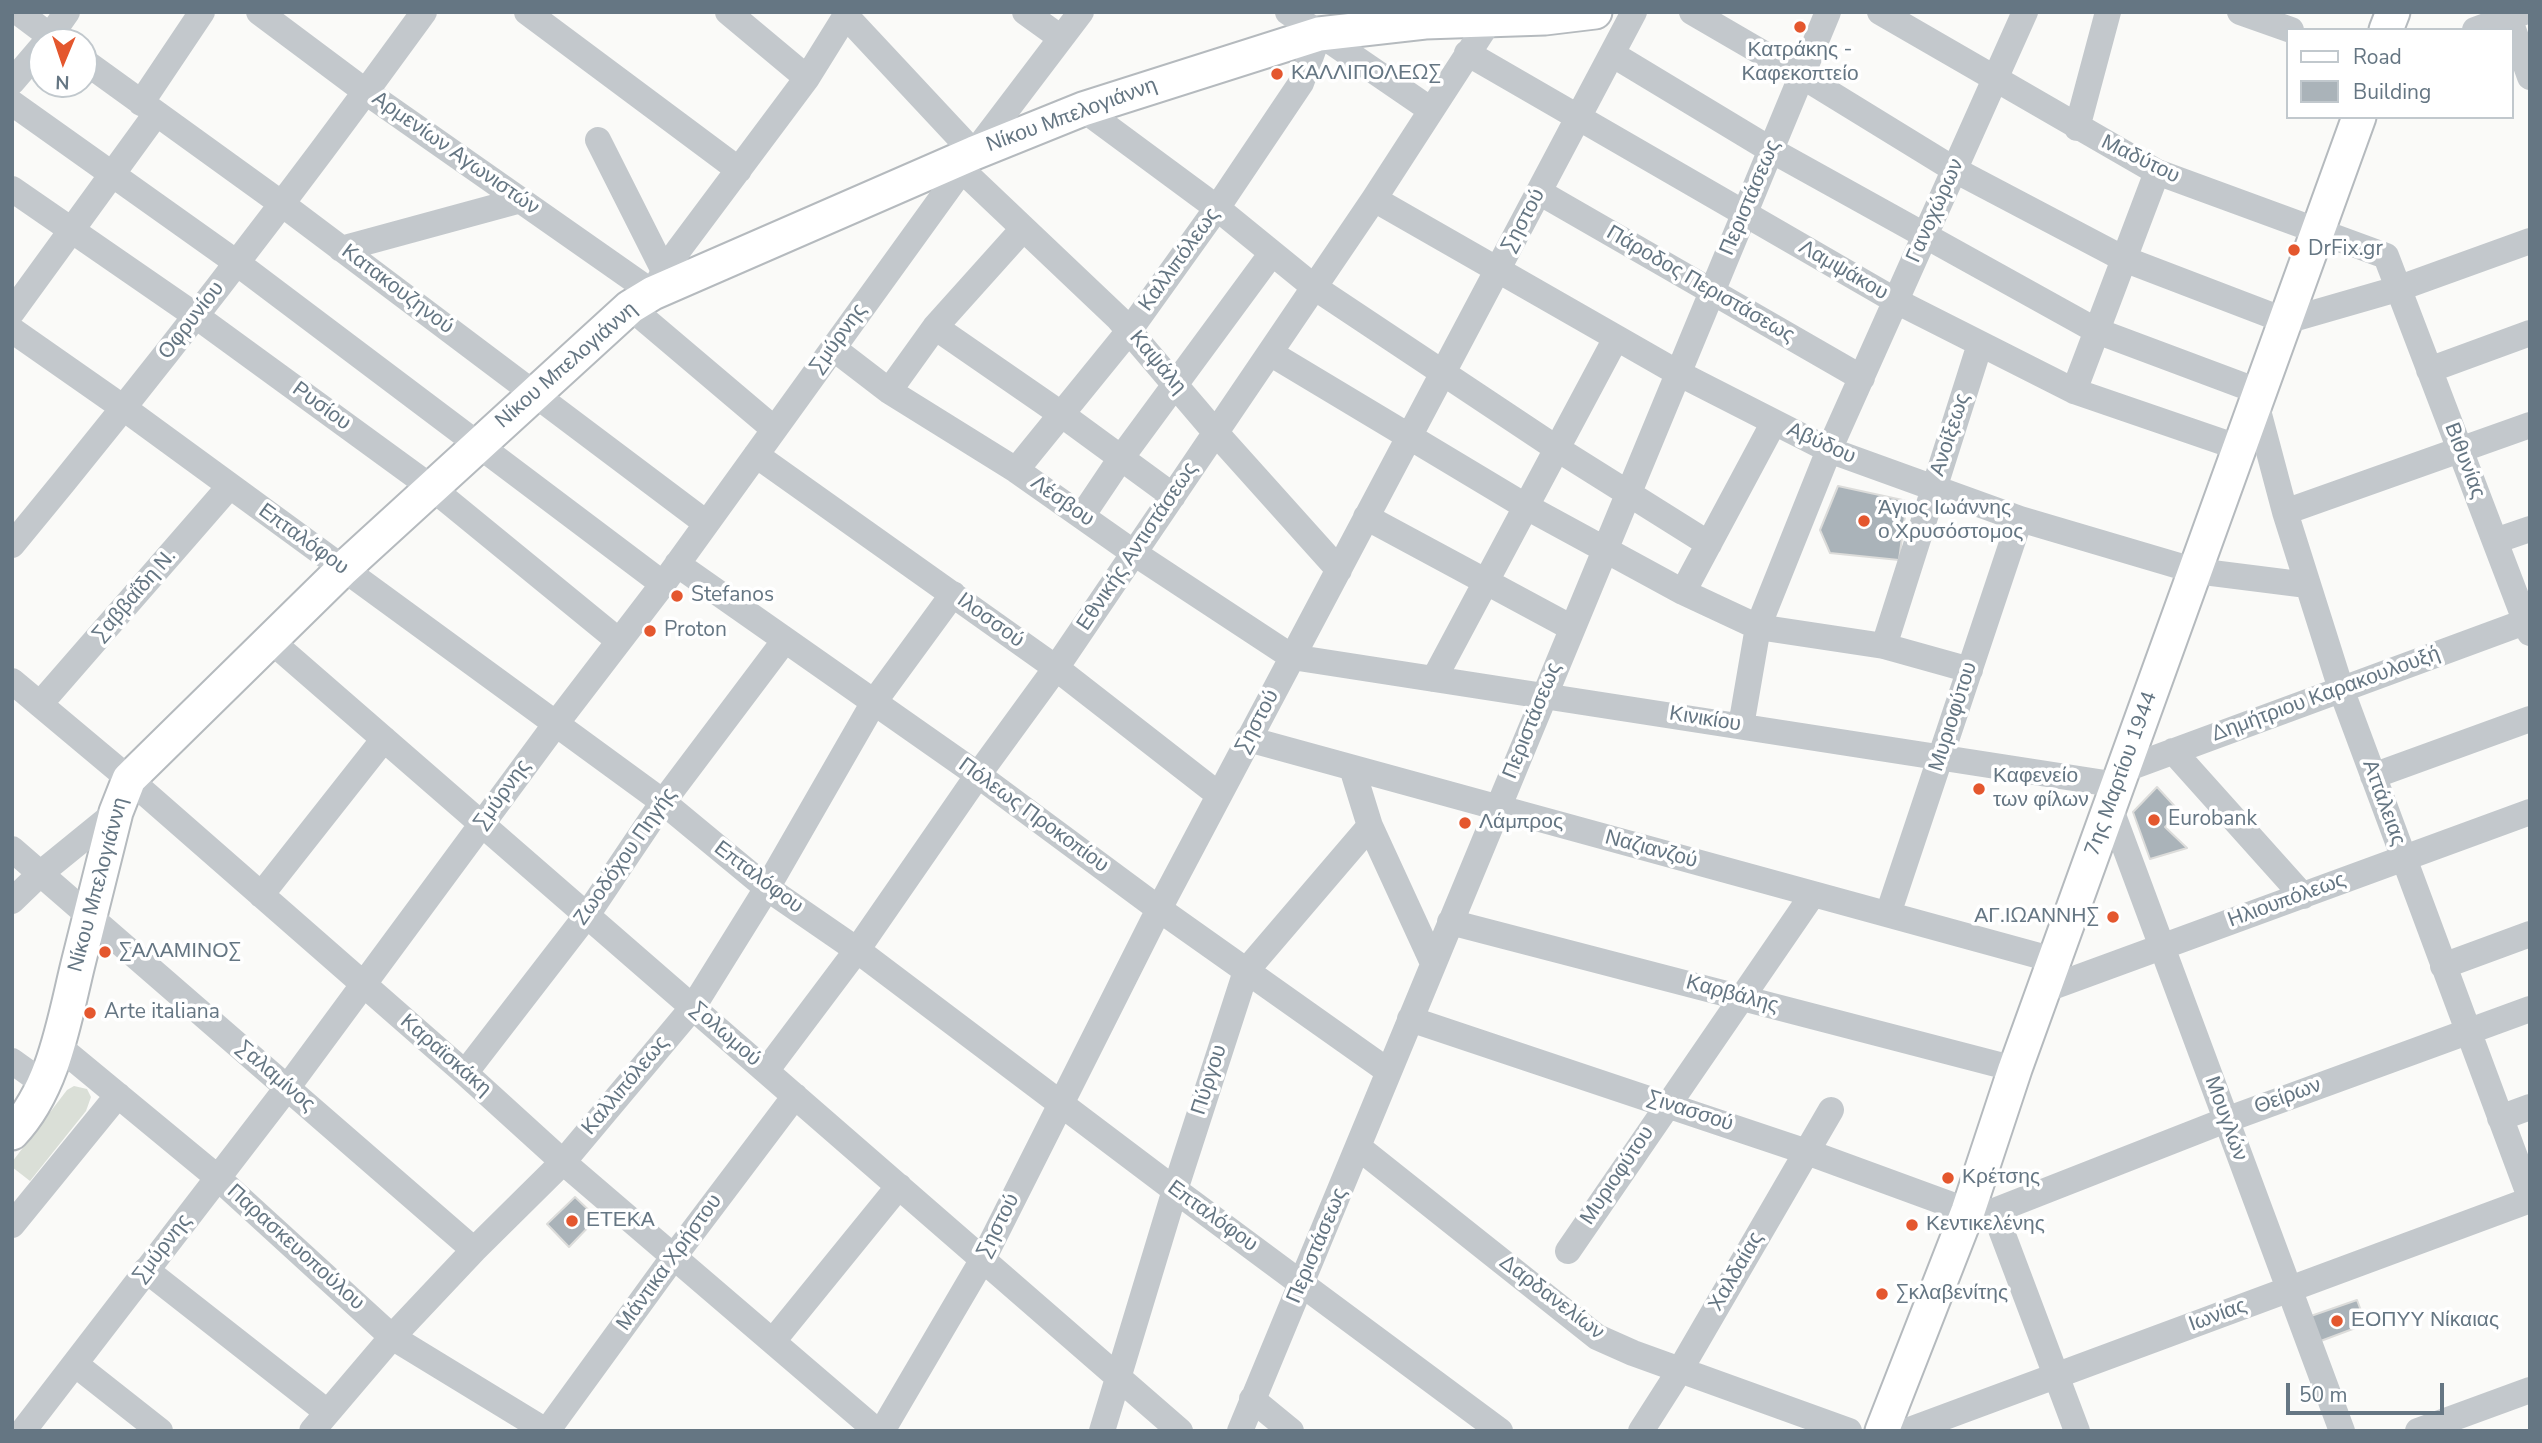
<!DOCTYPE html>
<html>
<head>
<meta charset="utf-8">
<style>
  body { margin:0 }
  #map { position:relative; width:2542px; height:1443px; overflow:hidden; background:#fafaf8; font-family:"Nunito Sans",sans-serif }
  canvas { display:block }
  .frame { position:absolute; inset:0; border:14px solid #657683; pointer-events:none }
  .legend { position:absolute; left:2286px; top:28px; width:228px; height:91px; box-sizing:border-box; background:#fff; border:2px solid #c1c8cd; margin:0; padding:9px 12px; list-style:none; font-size:21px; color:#657683 }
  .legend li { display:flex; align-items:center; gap:14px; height:35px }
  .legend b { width:35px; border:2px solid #c1c8cd }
  .north { position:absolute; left:28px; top:28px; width:70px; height:70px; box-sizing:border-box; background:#fff; border:2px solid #c1c8cd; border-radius:50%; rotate:182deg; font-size:19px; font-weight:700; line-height:28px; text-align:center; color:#657683 }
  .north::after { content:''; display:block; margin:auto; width:24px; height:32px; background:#e4572e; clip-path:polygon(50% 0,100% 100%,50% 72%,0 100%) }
  .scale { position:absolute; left:2286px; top:1383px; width:158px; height:32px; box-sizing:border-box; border:4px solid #657683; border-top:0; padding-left:9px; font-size:21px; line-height:24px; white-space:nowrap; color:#657683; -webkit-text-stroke:5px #fff; paint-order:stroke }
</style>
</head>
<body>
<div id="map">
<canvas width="2542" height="1443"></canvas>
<div class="frame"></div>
<ul class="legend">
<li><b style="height:9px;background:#fff"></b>Road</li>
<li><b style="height:19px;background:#aab3b9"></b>Building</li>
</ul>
<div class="north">N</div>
<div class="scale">50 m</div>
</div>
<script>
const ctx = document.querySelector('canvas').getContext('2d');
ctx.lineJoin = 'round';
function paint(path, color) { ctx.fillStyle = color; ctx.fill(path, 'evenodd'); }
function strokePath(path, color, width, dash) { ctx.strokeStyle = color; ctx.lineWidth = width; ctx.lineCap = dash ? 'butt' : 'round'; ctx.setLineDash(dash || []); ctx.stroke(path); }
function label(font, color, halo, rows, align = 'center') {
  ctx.font = font + ' "Nunito Sans",sans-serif'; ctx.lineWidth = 7; ctx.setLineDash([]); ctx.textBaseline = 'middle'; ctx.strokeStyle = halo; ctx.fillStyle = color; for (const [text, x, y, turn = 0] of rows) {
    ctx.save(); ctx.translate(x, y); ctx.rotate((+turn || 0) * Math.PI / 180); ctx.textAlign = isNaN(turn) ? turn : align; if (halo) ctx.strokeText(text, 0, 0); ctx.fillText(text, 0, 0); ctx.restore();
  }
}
paint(new Path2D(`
  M74 1086 87 1089 91 1097 86 1111 30 1181 12 1167V1162L67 1090Z`), '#dadfd7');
const building = new Path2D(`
  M1838 486 1907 501 1899 560 1830 553 1820 530Z
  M2157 787 2180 812 2165 827 2187 848 2150 859 2133 812Z
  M575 1197 597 1218 569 1247 547 1224Z
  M2357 1300 2366 1324 2318 1342 2308 1317Z`);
paint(building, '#aab3b9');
strokePath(building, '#dcdcda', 2);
const major = new Path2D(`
  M2386 30 2393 12
  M12 1133C54 1089 64 1021 78 964 91 913 103 863 116 812L129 779 343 569 630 307 653 293 974 153 1083 109 1319 34 1425 22 1545 18 1595 12
  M1882 1431 1968 1211 2015 1069 2359 117`);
strokePath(major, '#b5babe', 37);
strokePath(new Path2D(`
  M18 12 58 42
  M259 12 366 92 653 293 664 271 680 248 807 78 848 12
  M527 12 739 170
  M728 12 807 78
  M1025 12 1061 38
  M1288 12 1431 110
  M1692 12 1802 76 1955 170 2124 259 2286 321 2397 289 2530 241
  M1880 12 2157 172 2386 256 2530 633
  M2240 12 2291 30
  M2507 12 2530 77
  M846 16 974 153
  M2475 30 2524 12
  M46 42 67 12
  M1467 53 1896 301 2074 391 2240 448
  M1612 54 1771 150 2097 331 2260 392
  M84 61 282 204 706 523
  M12 82 42 47
  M12 103 237 263 663 584
  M141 103 202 12
  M1083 109 1217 208 1314 287 1556 448 1709 544
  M2077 128 2108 12
  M598 140 664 271
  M962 170 1118 318 1216 433 1339 570
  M12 189 196 316 432 488 619 641
  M1539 192 1862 378
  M1374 199 1678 373 1829 450 2020 519 2196 571 2307 585
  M341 249 521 200
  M630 307 774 429
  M12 312 156 114
  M935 327 1061 414 1173 496
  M12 330 125 409 663 802 767 888 857 950 1175 1190 1500 1431
  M833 348 889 391 1016 470 1134 553 1292 657 2118 785
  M1270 353 1525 506 1683 592 1758 627 1884 646 1970 670
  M2429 370 2530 333
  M889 391 935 327 1023 229
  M2074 391 2157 172
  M2256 403 2285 512 2341 689 2530 1197
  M756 455 1056 668 1219 795
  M1016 470 1129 331 1217 208 1301 83 1319 34
  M2285 512 2530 425
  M1082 516 1121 458 1272 253
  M1366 517 1572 628
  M2495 541 2530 529
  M12 545C155 372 292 194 424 12
  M677 564 978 775 1159 909 1388 1071
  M1683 592 1774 422
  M270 640 1180 1431
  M1884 646 1980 344
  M1434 679 1616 338
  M12 681 129 779 465 1073 563 1162 877 1431
  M40 704 229 487
  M1741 726 1758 627 1829 450 2025 12
  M1248 739 2054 960
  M2173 751 2303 896
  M1352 768 1370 826 1433 963
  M2123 770 2530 620
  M2373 776 2530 719
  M2110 807 2342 1431
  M12 849 474 1250
  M261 895 384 739
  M12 901 41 873 116 812
  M1888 914 2020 519
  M1450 922 2015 1069
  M2443 966 2530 934
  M2044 990 2530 812
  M1410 1019 1807 1152 1968 1211H1994L2226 1120 2530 1009
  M57 1045 218 1178 392 1337 546 1431
  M12 1061 44 1084
  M766 1071 857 950 978 775 1056 668 1374 199 1495 12
  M465 1073 587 915 663 802 785 640
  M2500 1118 2530 1107
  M1358 1147 1597 1337 1633 1353 1849 1431
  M1994 1211 2077 1431
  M12 1225 118 1095
  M1568 1251 1813 894
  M146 1270 327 1412
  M773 1341 899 1186
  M75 1364 160 1431
  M1252 1399 1291 1431
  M23 1431 287 1088 555 725 663 584 974 153 1081 12
  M312 1431 392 1337 474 1250 563 1162 693 1007 767 888 874 702 953 594
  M547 1431 675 1255 795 1096
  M882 1431 983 1259 1159 909 1634 12
  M1102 1431 1175 1190 1246 971 1370 826
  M1240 1431 1828 12
  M1641 1431 1680 1370 1831 1110
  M1907 1431 2530 1200
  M2418 1431 2530 1390`), '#c3c8cc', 26);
strokePath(major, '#fff', 33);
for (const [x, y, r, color] of [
  [1800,27,7,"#e4572e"],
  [1277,74,7,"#e4572e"],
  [2294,250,7,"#e4572e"],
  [1864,521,7,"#e4572e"],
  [677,596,7,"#e4572e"],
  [650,631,7,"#e4572e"],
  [1979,789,7,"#e4572e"],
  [2154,820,7,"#e4572e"],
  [1465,823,7,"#e4572e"],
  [2113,917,7,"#e4572e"],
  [105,952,7,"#e4572e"],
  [90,1013,7,"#e4572e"],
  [1948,1178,7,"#e4572e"],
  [572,1221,7,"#e4572e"],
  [1912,1225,7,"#e4572e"],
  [1882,1294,7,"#e4572e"],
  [2337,1321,7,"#e4572e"]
]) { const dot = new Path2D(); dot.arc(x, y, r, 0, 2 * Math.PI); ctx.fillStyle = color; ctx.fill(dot); strokePath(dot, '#fff', 2.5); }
label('21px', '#657683', '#fff', [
  ["Κατράκης -",1800,51,"center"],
  ["Καφεκοπτείο",1800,75,"center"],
  ["ΚΑΛΛΙΠΟΛΕΩΣ",1291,74],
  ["DrFix.gr",2308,250],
  ["Άγιος Ιωάννης",1878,509],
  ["ο Χρυσόστομος",1878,533],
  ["Stefanos",691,596],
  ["Proton",664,631],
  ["Καφενείο",1993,777],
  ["των φίλων",1993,801],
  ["Eurobank",2168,820],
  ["Λάμπρος",1479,823],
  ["ΑΓ.ΙΩΑΝΝΗΣ",2099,917,"right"],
  ["ΣΑΛΑΜΙΝΟΣ",119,952],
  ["Arte italiana",104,1013],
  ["Κρέτσης",1962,1178],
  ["ΕΤΕΚΑ",586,1221],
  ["Κεντικελένης",1926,1225],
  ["Σκλαβενίτης",1896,1294],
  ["ΕΟΠΥΥ Νίκαιας",2351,1321]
], 'left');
label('21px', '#657683', '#fff', [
  ["Νίκου Μπελογιάννη",1072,116,-20],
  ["Αρμενίων Αγωνιστών",455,154,35],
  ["Μαδύτου",2140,160,26],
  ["Περιστάσεως",1751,198,-67],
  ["Γανοχώρων",1936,211,-66],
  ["Σηστού",1524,221,-62],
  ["Καλλιπόλεως",1180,260,-54],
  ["Λαμψάκου",1843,271,30],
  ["Πάροδος Περιστάσεως",1700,285,30],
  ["Κατακουζηνού",397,290,37],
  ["Οφρυνίου",192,321,-52],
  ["Σμύρνης",839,339,-54],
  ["Καψάλη",1157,363,50],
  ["Νίκου Μπελογιάννη",567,366,-41],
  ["Ρυσίου",321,407,36],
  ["Ανοίξεως",1951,435,-72],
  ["Αβύδου",1821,444,24],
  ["Βιθυνίας",2464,461,69],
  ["Λέσβου",1062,502,35],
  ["Επταλόφου",303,540,36],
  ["Εθνικής Αντιστάσεως",1138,547,-56],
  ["Σαββαΐδη Ν.",135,596,-49],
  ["Ιλοσσού",990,621,36],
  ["Δημήτριου Καρακουλουξή",2326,695,-20],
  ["Μυριοφύτου",1954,717,-72],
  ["Κινικίου",1705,720,9],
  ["Περιστάσεως",1533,721,-68],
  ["Σηστού",1258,722,-62],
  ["7ης Μαρτίου 1944",2122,774,-70],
  ["Σμύρνης",503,795,-54],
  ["Αττάλειας",2383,803,70],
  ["Πόλεως Προκοπίου",1033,816,36],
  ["Ναζιανζού",1651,850,15],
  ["Ζωοδόχου Πηγής",626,857,-55],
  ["Επταλόφου",758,878,37],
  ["Νίκου Μπελογιάννη",99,885,-75],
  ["Ηλιουπόλεως",2287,901,-20],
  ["Καρβάλης",1732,995,15],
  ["Σολωμού",725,1035,41],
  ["Καραϊσκάκη",445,1056,41],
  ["Σαλαμίνος",275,1077,41],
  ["Πύργου",1210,1080,-72],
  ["Καλλιπόλεως",626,1086,-50],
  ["Θείρων",2288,1097,-20],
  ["Σινασσού",1690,1112,18],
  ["Μουγλών",2225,1119,70],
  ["Μυριοφύτου",1618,1176,-56],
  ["Επταλόφου",1212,1217,36],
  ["Σηστού",999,1226,-63],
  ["Περιστάσεως",1318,1246,-67],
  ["Παρασκευοπούλου",295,1248,42],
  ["Σμύρνης",163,1249,-52],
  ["Μάντικα Χρήστου",670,1263,-54],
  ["Χαλδαίας",1737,1272,-60],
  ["Δαρδανελίων",1551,1298,37],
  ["Ιωνίας",2218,1316,-20]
]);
</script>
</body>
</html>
